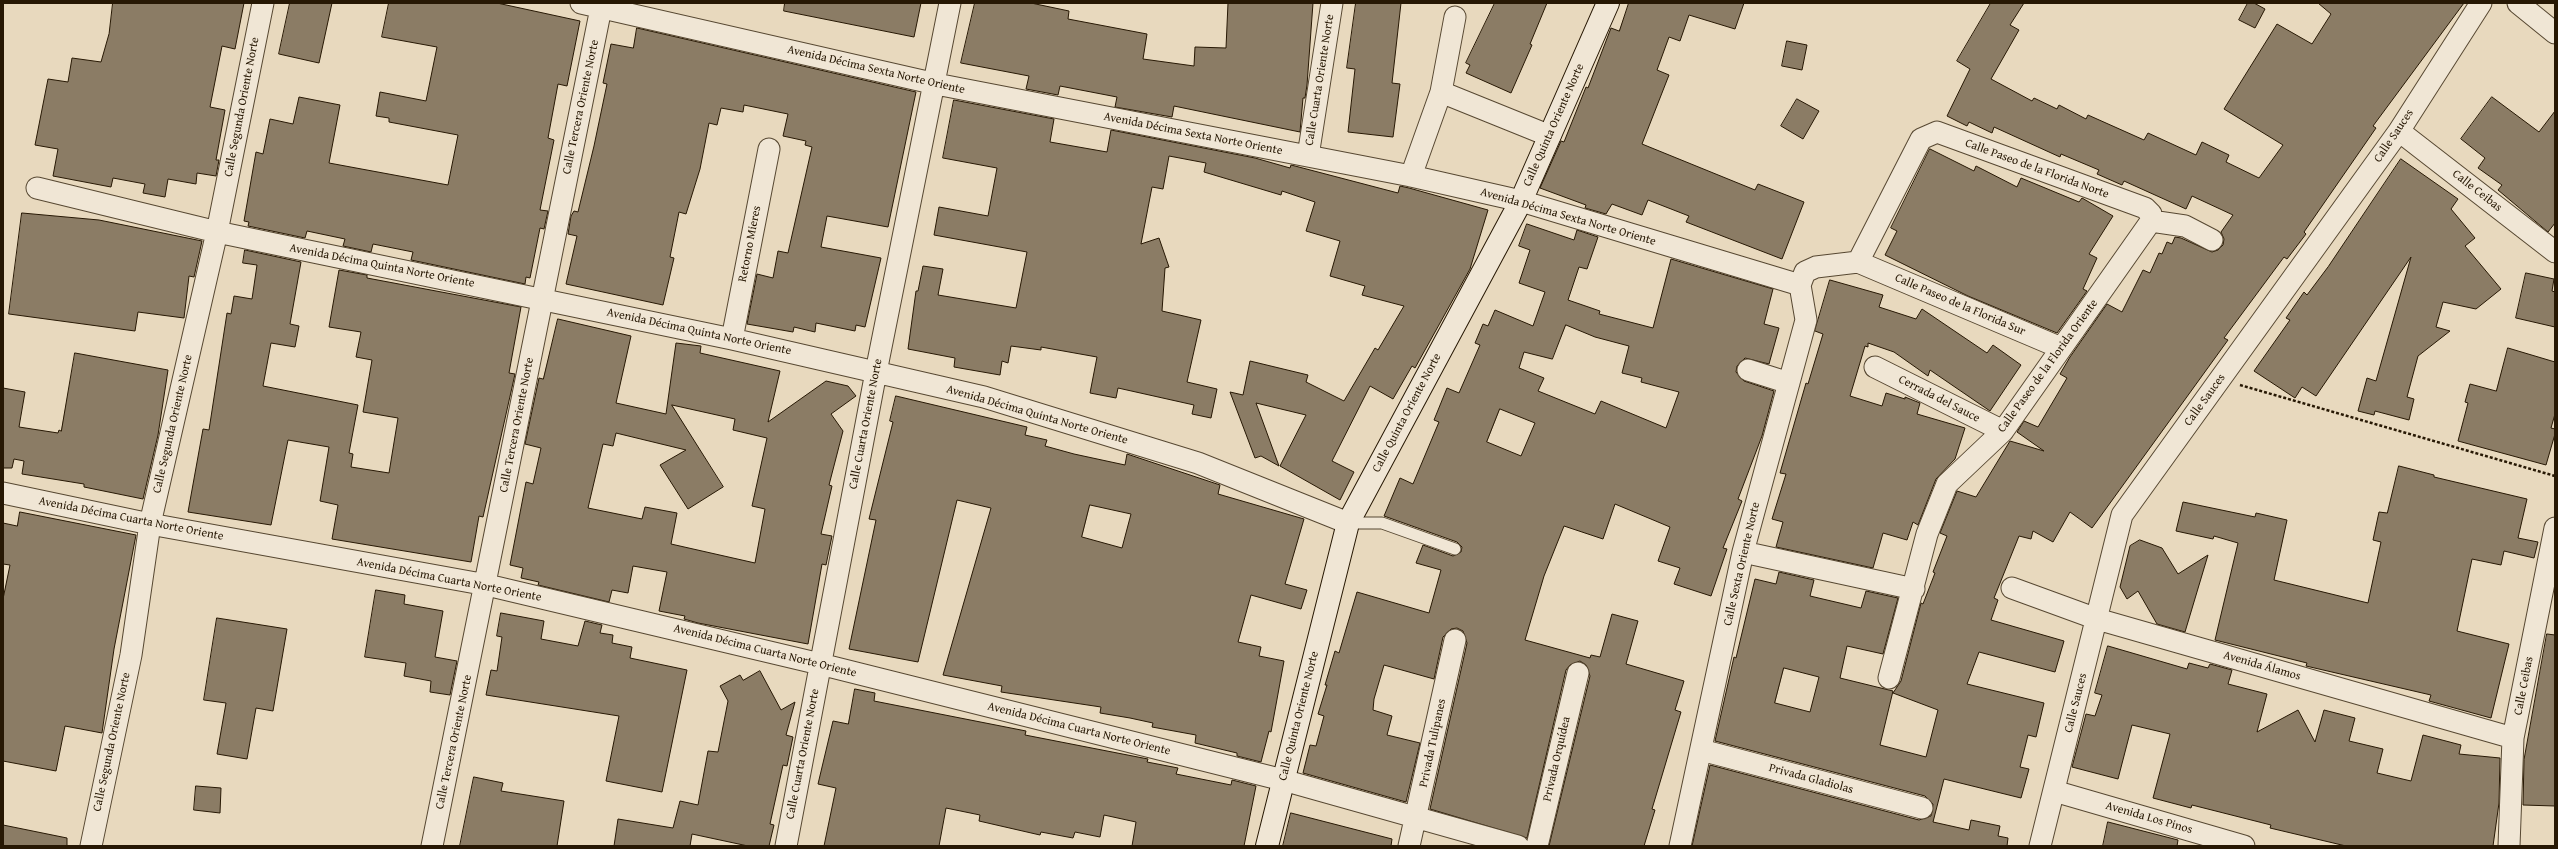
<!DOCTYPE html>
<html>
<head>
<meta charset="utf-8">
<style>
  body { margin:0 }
  #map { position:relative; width:2558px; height:849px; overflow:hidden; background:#e8d9be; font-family:"Gentium Book Plus",serif }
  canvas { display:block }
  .frame { position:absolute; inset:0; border:4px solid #271804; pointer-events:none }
</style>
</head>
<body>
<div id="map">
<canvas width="2558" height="849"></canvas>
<div class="frame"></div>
</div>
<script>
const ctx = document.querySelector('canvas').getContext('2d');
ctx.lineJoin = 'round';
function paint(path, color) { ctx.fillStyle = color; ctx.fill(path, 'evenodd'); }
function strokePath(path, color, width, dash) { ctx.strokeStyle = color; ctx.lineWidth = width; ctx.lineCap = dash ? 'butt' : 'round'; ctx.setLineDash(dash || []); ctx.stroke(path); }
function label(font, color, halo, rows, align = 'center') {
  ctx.font = font + ' "Gentium Book Plus",serif'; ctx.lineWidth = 3; ctx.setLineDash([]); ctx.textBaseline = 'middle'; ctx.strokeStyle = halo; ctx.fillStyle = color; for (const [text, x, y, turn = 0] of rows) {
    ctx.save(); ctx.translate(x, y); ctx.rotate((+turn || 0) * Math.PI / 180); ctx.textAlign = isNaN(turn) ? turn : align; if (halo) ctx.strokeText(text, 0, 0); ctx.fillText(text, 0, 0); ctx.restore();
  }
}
const building = new Path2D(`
  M113 3H244L235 49 222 46 210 107 225 110 216 160H219L216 176 197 173 196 184 168 179 165 197 143 193 145 184 113 178 111 187 53 176 58 149 35 145 48 79 68 82 72 58 101 62 109 34Z
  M290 3H332L319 63 279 54Z
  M389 3H497L580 21 567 86 558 84 548 138 554 140 540 210 548 211 544 229 540 228 530 278 526 277 525 284 411 260 413 252 373 244 371 252 343 246 345 239 307 231 305 238 248 226 249 222 244 221 256 152 263 154 270 119 293 124 299 97 340 105 329 163 448 185 458 135 389 122V118L376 116 380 92 426 101 437 47 382 37Z
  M785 3H921L914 37 784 11Z
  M975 3H1031L1069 11 1068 19 1147 34 1143 59 1194 66 1195 47 1226 48 1228 3H1313L1307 85 1305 98H1303L1300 132 1174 106 1172 117 1115 107 1117 97 1060 86 1058 95 1026 89 1029 76 961 63Z
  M1356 3H1401L1392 83 1400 84 1393 137 1348 132 1355 69 1347 68Z
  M1495 3H1547L1530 44 1532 45 1511 93 1466 73 1470 65 1466 63Z
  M1629 3H1744L1735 29 1689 15 1680 41 1669 37 1657 70 1669 75 1642 144 1755 190 1758 184 1804 202 1782 259 1686 222 1689 216 1648 200 1642 215 1612 204 1606 214 1585 208 1586 205 1540 188 1561 141 1564 142 1586 87 1588 88 1611 28 1619 31Z
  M1991 3H2024L2010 25 2019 30 1991 79 2032 101 2034 98 2057 109 2059 105 2086 119 2088 115 2144 140 2148 133 2196 155 2202 142 2229 155 2226 162 2259 178 2283 145 2224 109 2277 24 2312 44 2331 14 2318 3H2464L2373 126 2376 128 2304 232 2306 234 2287 259 2284 257 2224 338 2228 340 2092 528 2070 512 2053 542 2033 531 2031 539 2019 536 1994 598 1998 600 1991 620 2064 641 2055 672 1979 652 1967 684 2044 703 2036 737 2028 735 2020 767 2029 769 2021 798 1944 779 1933 822 1969 830 1971 820 2000 826 1998 836 2008 838 2007 846H1692L1710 765 1919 820 1931 816 1933 804 1925 796 1715 741 1734 657 1736 658 1755 579 1776 584 1779 572 1814 580 1810 596 1861 608 1866 591 1898 598 1883 654 1847 646 1840 678 1893 691 1880 745 1926 757 1938 710 1893 693 1901 681 1921 603 1923 604 1935 573 1933 572 1947 536 1940 533 1957 491 1976 497 2010 441 2044 451 2017 432 2024 421 2038 427 2067 378 2060 374 2070 357 2107 304 2122 312 2143 270 2150 273 2159 253 2162 254 2167 242 2172 244 2175 237 2181 238 2212 252 2218 250 2223 245 2224 239 2221 232 2233 215 2192 196 2186 209 2124 181 2122 185 2097 174 2099 170 2061 154 2060 157 1994 127 1992 133 1969 122 1967 126 1947 116 1970 69 1957 61ZM1784 668 1819 677 1810 712 1775 703Z
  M2248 3H2254L2265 9 2255 28 2239 20Z
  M637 28 916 92 888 227 827 216 821 247 881 258 865 327 856 325 855 331 816 323 815 332 794 327 793 332 747 324 757 274 773 278 778 251 788 253 812 147 805 145 806 141 783 136 788 114 744 105 743 112 721 108 717 125 709 123 700 169 686 214 679 212 670 257 674 258 663 305 566 284 577 236 568 234 571 216 574 211 578 212 594 146 607 84 603 83 611 44 633 48Z
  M1787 41 1807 45 1802 70 1782 66Z
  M2492 97 2539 132 2555 111V223L2548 232 2498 190 2502 185 2478 168 2485 158 2461 139Z
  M1797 99 1819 111 1803 139 1781 126Z
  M954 100 1054 119 1050 142 1107 152 1111 130 1255 158 1290 168 1291 165 1295 166 1398 193 1400 186 1409 188 1488 210 1470 269 1415 368 1412 366 1393 399 1370 386 1332 461 1354 472 1340 500 1280 466 1306 415 1256 403 1279 466 1261 456 1255 458 1230 392 1243 395 1250 361 1308 375 1306 382 1344 401 1375 348 1378 350 1404 306 1362 295 1365 286 1330 276 1340 241 1306 231 1315 202 1282 191 1281 195 1204 172 1206 163 1169 156 1163 189 1152 187 1141 244 1159 238 1169 267 1165 268 1162 311 1201 320 1187 382 1217 389 1211 418 1192 414 1194 405 1118 388 1116 398 1090 393 1097 357 1041 347V350L1011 346 1008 363 1002 361 1000 375 954 367 955 358 908 349 916 291H918L923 266 943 269 938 295 1016 308 1027 252 934 235 939 207 988 216 997 168 943 158Z
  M1930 149 1974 171 1976 166 2017 187 2021 178 2079 202 2082 198 2113 216 2089 254 2097 258 2083 289 2087 291 2057 333 1968 296 1885 255 1897 231 1891 228Z
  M2401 159 2458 199 2451 209 2475 238 2465 246 2501 289 2476 309 2443 302 2436 327 2450 331 2418 356 2407 397 2414 399 2409 420 2375 411 2374 415 2358 411 2367 378 2376 381 2411 257 2316 396 2302 387 2295 398 2254 371 2290 320 2286 318 2304 292 2307 295 2328 267Z
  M22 213 99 220 202 241 194 277 189 276 184 318 138 312 135 331 9 314Z
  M1527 224 1574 240 1577 230 1598 237 1587 269 1579 267 1568 300 1600 311 1599 314 1653 328 1671 259 1773 289 1764 324 1779 328 1769 364 1745 358 1737 366 1736 372 1744 381 1774 391 1762 436 1738 499 1742 501 1723 548 1727 549 1711 596 1674 584 1680 568 1658 561 1670 527 1615 504 1603 539 1564 526 1544 576 1525 640 1590 658 1591 655 1600 657 1612 614 1638 621 1626 664 1684 681 1675 710 1681 712 1652 809 1655 810 1644 846H1549L1590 676 1586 665 1580 661 1570 665 1566 670 1527 838 1430 809 1467 643 1463 631 1457 628 1451 629 1443 637 1434 679 1384 665 1374 699 1373 710 1392 716 1387 735 1420 743 1406 802 1303 773 1310 745 1316 746 1324 716 1318 714 1327 685H1325L1335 651 1339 653 1357 592 1429 613 1441 570 1416 563 1423 545 1453 556 1461 552 1462 547 1457 542 1384 516 1400 478 1413 484 1439 422 1434 420 1447 388 1459 393 1480 345 1475 343 1483 324 1488 326 1495 310 1533 326 1545 292 1519 283 1530 250 1519 246ZM1566 325 1595 337 1629 346 1622 373 1642 378 1641 382 1679 392 1666 428 1601 401 1595 414 1538 391 1544 378 1519 368 1524 352 1552 359ZM1500 409 1535 423 1521 456 1487 442Z
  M245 250 301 262 290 324 299 326 295 347 271 343 263 386 358 405 349 453 353 454 351 467 389 473 398 418 363 412 372 360 356 357 361 332 329 327 339 270 367 275V278L521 307 509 373 515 374 483 517 479 516 471 562 332 539 338 505 320 501 329 447 288 440 271 525 188 512 203 429 209 430 227 313 231 314 234 296 252 299 257 265 243 263Z
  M2526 273 2554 279 2552 291 2555 292V327L2516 318Z
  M1830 280 1883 295 1879 307 1916 319 1922 309 1987 353 1993 345 2021 365 1990 411 1930 370 1928 376 1894 352 1868 343V347L1865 346 1850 396 1882 406 1886 393 1905 399V397L1920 403 1917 414 1965 428 1955 459 1936 479 1918 525 1913 522 1907 540 1883 533 1873 568 1776 547 1783 522 1772 519 1786 474 1780 473 1806 383 1808 384 1823 334 1815 331Z
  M558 319 631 336 616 403 666 414 676 343 701 346 700 353 780 371 768 422 826 381 848 386 856 396 831 414 843 431 829 485 832 486 821 534 832 536 826 565 822 564 808 644 698 623 684 619 685 616 659 611 667 572 633 566 628 593 612 590 609 602 538 585 539 582 521 578 523 568 510 565 526 482 533 484 541 448 525 444 539 378 543 379ZM672 405 735 419 733 430 767 438 752 506 765 509 755 563 671 544 677 513 645 507 642 519 588 508 603 444 613 446 616 433 686 450 660 465 688 509 723 487Z
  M2508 348 2555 362V414L2551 428 2555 429V434L2546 465 2458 441 2468 403 2465 402 2470 384 2496 391Z
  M75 353 168 370 158 435 143 499 84 487V484L22 474 24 461 14 459 12 468H3V388L25 392 19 427 58 433 59 430 61 431Z
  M896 396 1027 427 1025 435 1047 440 1045 446 1074 454 1125 465 1127 454 1220 485 1218 494 1304 519 1285 584 1307 590 1301 609 1251 595 1238 642 1261 647 1259 656 1284 661 1271 732 1269 731 1261 762 1237 756V753L1195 743 1196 735 1152 727 1153 723 1130 718 1100 713 1101 707 1001 692 1002 686 943 675 991 508 957 500 918 662 849 649 876 520 869 519 893 422 890 421ZM1090 505 1131 514 1122 548 1082 537Z
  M2399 466 2434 475V477L2527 499 2518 538 2538 542 2534 558 2504 551 2501 565 2472 559 2457 631 2509 644 2491 718 2429 701 2431 695 2306 666 2307 663 2215 640 2238 543 2214 536 2213 539 2176 531 2183 502 2255 517 2256 513 2287 520 2274 580 2368 603 2381 542 2373 540 2379 512 2387 513Z
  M20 512 136 535 114 649 102 733 65 726 56 771 3 761V599L10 565 3 564V523L17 526Z
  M2140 540 2162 548 2178 574 2208 555 2185 632 2157 624 2138 591 2127 599 2120 587 2130 546Z
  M376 590 405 595 404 604 443 611 435 657 457 661 450 695 430 692 431 681 404 676 406 663 365 657Z
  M501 613 544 621 541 639 578 646 585 621 602 625 600 633 613 635 612 643 632 647 630 658 687 670 662 792 606 781 619 716 486 695 491 670 497 671 502 637 497 636Z
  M217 618 287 629 273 711 256 708 247 759 217 754 226 703 204 700Z
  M2547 634 2555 635V806L2523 805 2524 760Z
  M2108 646 2187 669 2189 663 2208 668 2210 664 2232 670 2228 684 2267 694 2257 732 2298 710 2315 742 2324 710 2355 718 2349 741 2383 749 2377 773 2411 781 2423 735 2461 745 2459 754 2500 758 2499 803 2493 846H2346L2270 828 2271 825 2192 805 2191 808 2153 798 2170 734 2132 725 2118 779 2072 767 2086 714 2095 716 2102 695 2095 693Z
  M760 671 781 710 795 702 786 735 793 737 787 766 783 765 770 824 774 825 769 846H748L692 834 690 846H614L618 819 673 828 680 801 698 805 708 751 718 752 728 701 720 686 740 675 743 680Z
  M855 689 875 693 874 701 1026 731 1025 735 1148 759 1147 762 1178 768 1176 774 1231 785 1232 780 1256 786 1244 846H1132L1136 822 1104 815 1100 837 1075 832 1073 838 1041 832 1040 835 979 821 980 815 946 808 939 846H824L836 788 818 784 833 721 848 724Z
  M474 777 503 783 501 791 564 801 557 846H460Z
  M196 786 221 788 220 813 194 810Z
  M1291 813 1392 839 1391 846H1283Z
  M2108 822 2178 840 2177 846H2103Z
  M3 825 67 838V846H3Z`);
paint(building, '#8b7c65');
strokePath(building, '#271804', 1);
const lane = new Path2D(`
  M1348 523H1382L1455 549`);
const street = new Path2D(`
  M581 3 936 84 1411 176 1521 201 1800 285
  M2518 3 2555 33
  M1455 17 1441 92 1550 136
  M2399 131 2555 252
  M1308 156 1332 3
  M1411 176 1441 92
  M37 188 217 232 732 339 984 397 1198 463 1348 523
  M2151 221 2185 226 2212 240
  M1858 262 1921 139 1937 132 2145 208 2151 214V221L2003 431 1947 484 1927 534 1889 678
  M1800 285 1805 272 1816 267 1858 262 2061 348
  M732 339 769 149
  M1875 367 2003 431
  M1748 370 1789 383
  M3 493 150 524 487 585 820 664 1283 780 1518 846
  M1743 552 1914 589
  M2012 588 2097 619 2513 738
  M1701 750 1922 808
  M2054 791 2244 846
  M91 846 131 655 150 524 217 232 263 3
  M432 846 602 3
  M786 846 876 372 950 3
  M1409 846 1455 640
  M1537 846 1578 673
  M1680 846 1743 552 1806 320 1800 285
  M2040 846 2122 515 2399 131 2481 3
  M2509 846 2513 738 2555 528`);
const secondary = new Path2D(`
  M1267 846 1348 523 1521 201 1608 3`);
strokePath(lane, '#574832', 13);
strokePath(street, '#574832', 23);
strokePath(secondary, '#271804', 24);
strokePath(new Path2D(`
  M2240 385 2555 476`), '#271804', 2.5, [3, 2]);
strokePath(lane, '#f0e6d5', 11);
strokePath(street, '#f0e6d5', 21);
strokePath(secondary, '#f0e6d5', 22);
label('12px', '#271804', '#f0e6d5', [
  ["Avenida Décima Sexta Norte Oriente",876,70,13],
  ["Calle Cuarta Oriente Norte",1320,80,-81],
  ["Calle Segunda Oriente Norte",242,107,-79],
  ["Calle Tercera Oriente Norte",581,107,-78],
  ["Calle Quinta Oriente Norte",1554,125,-66],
  ["Avenida Décima Sexta Norte Oriente",1193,134,11],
  ["Calle Sauces",2394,136,-56],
  ["Calle Paseo de la Florida Norte",2037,169,20],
  ["Calle Ceibas",2477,191,38],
  ["Avenida Décima Sexta Norte Oriente",1568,217,16],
  ["Retorno Mieres",750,244,-79],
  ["Avenida Décima Quinta Norte Oriente",382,266,11],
  ["Calle Paseo de la Florida Sur",1960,305,23],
  ["Avenida Décima Quinta Norte Oriente",699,332,12],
  ["Calle Paseo de la Florida Oriente",2048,366,-54],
  ["Cerrada del Sauce",1939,399,27],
  ["Calle Sauces",2205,400,-54],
  ["Calle Quinta Oriente Norte",1407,413,-62],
  ["Avenida Décima Quinta Norte Oriente",1037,415,16],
  ["Calle Segunda Oriente Norte",173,424,-77],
  ["Calle Cuarta Oriente Norte",866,424,-79],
  ["Calle Tercera Oriente Norte",517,425,-79],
  ["Avenida Décima Cuarta Norte Oriente",131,519,11],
  ["Calle Sexta Oriente Norte",1742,564,-77],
  ["Avenida Décima Cuarta Norte Oriente",449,580,11],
  ["Avenida Décima Cuarta Norte Oriente",765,651,14],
  ["Avenida Álamos",2262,666,16],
  ["Calle Ceibas",2524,686,-79],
  ["Calle Sauces",2076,703,-76],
  ["Calle Quinta Oriente Norte",1299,716,-76],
  ["Avenida Décima Cuarta Norte Oriente",1079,729,14],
  ["Calle Segunda Oriente Norte",112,742,-78],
  ["Calle Tercera Oriente Norte",454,742,-78],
  ["Privada Tulipanes",1433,743,-78],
  ["Calle Cuarta Oriente Norte",803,754,-79],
  ["Privada Orquídea",1557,759,-77],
  ["Privada Gladiolas",1811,779,15],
  ["Avenida Los Pinos",2149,818,16]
]);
</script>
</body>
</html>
